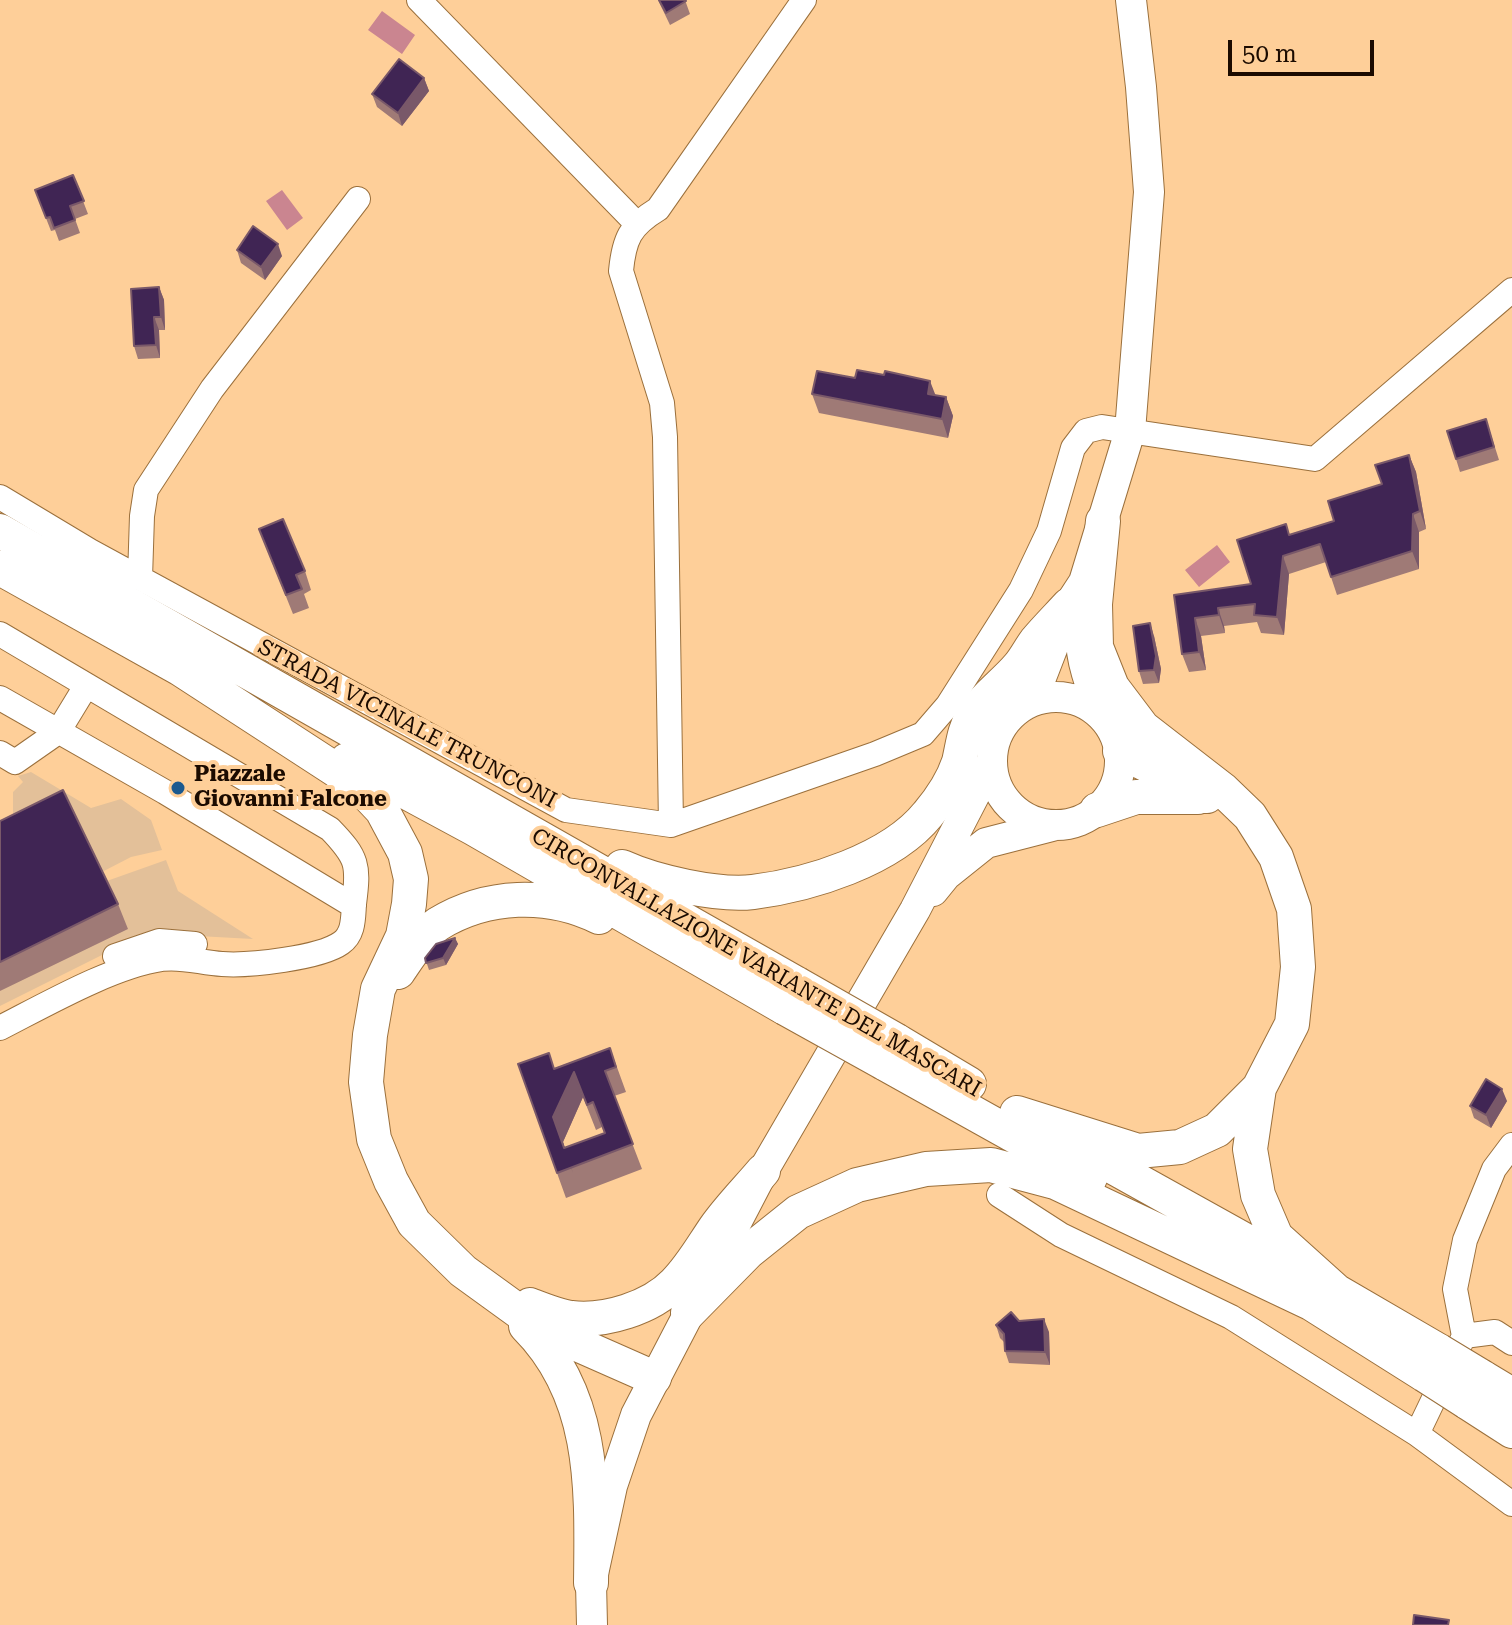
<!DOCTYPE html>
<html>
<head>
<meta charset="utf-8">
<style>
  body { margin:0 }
  #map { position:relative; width:1512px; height:1625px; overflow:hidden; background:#fecf99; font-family:"Roboto Serif",serif }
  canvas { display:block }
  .scale { position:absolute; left:1228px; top:40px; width:146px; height:36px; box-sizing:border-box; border:4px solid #1b0b00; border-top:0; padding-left:10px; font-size:24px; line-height:28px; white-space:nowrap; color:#1b0b00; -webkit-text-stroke:6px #fecf99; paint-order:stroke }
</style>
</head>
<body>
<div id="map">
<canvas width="1512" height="1625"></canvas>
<div class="scale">50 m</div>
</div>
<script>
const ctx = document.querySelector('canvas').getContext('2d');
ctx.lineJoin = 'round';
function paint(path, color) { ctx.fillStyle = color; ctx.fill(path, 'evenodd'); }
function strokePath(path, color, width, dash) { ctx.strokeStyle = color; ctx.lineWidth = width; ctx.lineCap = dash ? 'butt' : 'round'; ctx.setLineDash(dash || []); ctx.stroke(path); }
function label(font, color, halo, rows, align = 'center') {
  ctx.font = font + ' "Roboto Serif",serif'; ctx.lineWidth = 8; ctx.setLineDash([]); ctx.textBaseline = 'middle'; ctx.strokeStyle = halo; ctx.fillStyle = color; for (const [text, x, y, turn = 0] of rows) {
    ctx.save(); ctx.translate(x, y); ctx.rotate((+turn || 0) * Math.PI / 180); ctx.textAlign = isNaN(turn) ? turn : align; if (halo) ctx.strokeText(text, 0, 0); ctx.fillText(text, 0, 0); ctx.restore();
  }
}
paint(new Path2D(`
  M31 772 91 808 121 799 151 820 162 850 131 857 100 873 13 817V792L23 782 18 776Z
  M166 860 178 891 253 939 161 934 118 947 0 1006V991L104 882Z`), '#e3c099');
paint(new Path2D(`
  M382 11 415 35 402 54 368 30Z
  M282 190 303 218 287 230 266 201Z
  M1217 545 1230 562 1199 587 1185 570Z`), '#ca8590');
const minor = new Path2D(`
  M419 0 636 223
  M0 497 90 551 566 810 671 825 875 754 923 734 948 705 1021 590 1049 531 1073 448 1086 431 1102 427 1315 459 1512 290
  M140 578 142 516 146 490 212 389 358 199
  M0 634 330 829C358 858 359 865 354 904 353 918 354 934 341 943 320 958 249 966 222 964 202 963 182 956 162 959 113 966 45 1005 0 1028
  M0 698 165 792 354 906
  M0 753 15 762 58 732 86 686
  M671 825 665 437 662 403 621 271C624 239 630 226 658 209L804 0
  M115 956 159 941 195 944
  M999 1195 1061 1235 1231 1317 1417 1434 1512 1504
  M1464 1336 1495 1332 1512 1343
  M1417 1434 1464 1336 1455 1289 1465 1240 1494 1169 1512 1145`);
const major = new Path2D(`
  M1081 628C1079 659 1091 688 1103 716
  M992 761a64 64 0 1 1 128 0a64 64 0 1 1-128 0Z
  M1023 706 1040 680 1069 605 1084 582 1130 431 1149 192 1141 87 1131 0
  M933 891 946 875 986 843 1052 826
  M592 1625 591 1583 612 1486 636 1415 763 1171 915 910 992 761`);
const highway = new Path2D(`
  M1103 521 1095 604 1096 647 1112 687 1143 728 1223 790 1250 816 1276 857 1294 909 1298 967 1292 1024 1259 1088 1250 1149 1258 1195 1276 1237 1336 1291
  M0 531 797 984
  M0 568 195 677
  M176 666 336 770 366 793 382 810 405 853 411 879 409 904 403 936 378 989 370 1035 366 1082 374 1139 391 1181 414 1223 463 1271 543 1329 654 1378
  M1120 751 1207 796
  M347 760 473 828 785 1008
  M1097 810 1136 797H1198
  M622 867C655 882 717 896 753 892 809 885 891 860 928 814 940 800 953 780 959 762 963 745 964 730 973 715 985 696 1004 684 1019 666 1025 659 1030 649 1036 641 1046 629 1058 617 1069 605
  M398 972C409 956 422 935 438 924 487 894 548 892 599 917
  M897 1041 969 1084
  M884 1063 1090 1178
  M1017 1113 1138 1151 1180 1147 1217 1130 1259 1088
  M1070 1143 1336 1291 1439 1351
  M1303 1298 1425 1375
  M530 1305C543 1310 558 1316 571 1318 605 1322 651 1308 675 1283 691 1267 702 1247 715 1228 729 1208 747 1190 763 1171
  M688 1313 748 1252 798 1212 857 1185 926 1169 991 1165 1055 1182 1321 1308
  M526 1326C596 1396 592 1490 591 1583
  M1482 1377 1512 1395
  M1467 1402 1512 1431`);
strokePath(minor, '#9b703c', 26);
strokePath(major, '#9b703c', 32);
strokePath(highway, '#9b703c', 36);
strokePath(minor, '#fff', 24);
strokePath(major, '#fff', 30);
strokePath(highway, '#fff', 34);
const highwayBridge = new Path2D(`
  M797 984 897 1041
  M785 1008 884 1063
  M1439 1351 1482 1377
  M1425 1375 1467 1402`);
strokePath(highwayBridge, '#9b703c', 36, []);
strokePath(highwayBridge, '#fff', 34);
paint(new Path2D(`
  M658 0H685L690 14 670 25Z
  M424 78 429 91 402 126 377 107 372 94Z
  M73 175 88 214 75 219 80 233 59 241 55 230 51 231 35 190Z
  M237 250 282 256 265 280 241 263Z
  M159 287 164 300 165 330H159L160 358 138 359 134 346Z
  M812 394 936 395 946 397 953 416 948 438 819 413Z
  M1486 419 1499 460 1460 472 1456 459Z
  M1409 455 1416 472 1426 529 1419 532V569L1337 595 1326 562 1289 574 1284 635 1261 633 1257 622 1224 626 1225 633 1201 636 1206 670 1189 672 1182 654 1174 595 1251 584 1290 535 1334 521 1382 484Z
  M259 529 305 571 311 590 304 594 309 608 293 614Z
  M1154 636 1161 669 1159 683 1143 684 1139 671Z
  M0 821 118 904 128 929 0 991Z
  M455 938 458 944 446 965 429 970 425 958Z
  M610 1048 626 1092 614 1096 642 1169 566 1198 557 1173 555 1068ZM583 1097 596 1130 602 1127 604 1133 565 1148 563 1142Z
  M1507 1101 1491 1128 1474 1118 1470 1106Z
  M1019 1321 1049 1332 1050 1365 1009 1363 1005 1351 1004 1342 1000 1338 996 1325Z`), '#9f7a76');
paint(new Path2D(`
  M424 78 429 91 402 126 398 113Z
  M278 244 282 256 265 280 261 267Z
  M159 287 164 300 165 330 161 317Z
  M154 317 159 330 160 358 156 345Z
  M930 381 937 399 928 394Z
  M946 397 953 416 948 438 942 419Z
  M1409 455 1416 472 1426 529 1420 511Z
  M1413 514 1419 532V569L1412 551Z
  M1283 556 1289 574 1284 635 1277 617Z
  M1218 608 1224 626 1225 633 1219 615Z
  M1195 618 1201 636 1206 670 1199 652Z
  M1150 623 1154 636 1161 669 1159 683 1154 670Z
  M455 938 458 944 446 965 443 958Z
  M574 1072 583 1097 563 1142 573 1173 553 1117Z
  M1502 1089 1507 1101 1491 1128 1486 1115Z
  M1044 1319 1049 1332 1050 1365 1045 1352Z`), '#795869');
const building = new Path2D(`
  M659 0H685L686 1 666 13Z
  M399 59 424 78 398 113 372 94Z
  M73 175 84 201 70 206 75 220 54 228 50 217 46 218 35 190Z
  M253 226 278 244 261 267 237 250Z
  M159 287 161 317H154L156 345 134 346 131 289Z
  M857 370 884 375 885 371 930 381 928 394 946 397 942 419 812 394 817 371 855 378Z
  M1486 419 1494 447 1456 459 1447 431Z
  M1409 455 1420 511 1413 514 1412 551 1331 577 1320 544 1283 556 1277 617 1254 615 1255 604 1218 608 1219 615 1195 618 1199 652 1182 654 1174 595 1251 584 1237 540 1286 524 1289 535 1334 521 1328 501 1382 484 1375 465Z
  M283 519 305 571 296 575 302 589 286 595 259 529Z
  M1150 623 1156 656 1154 670 1139 671 1133 626Z
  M63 790 118 904 0 962V821Z
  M455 938 443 958 426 963 425 958 436 944Z
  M610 1048 616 1067 605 1071 633 1144 557 1173 518 1064 549 1053 554 1069ZM574 1072 587 1105 593 1102 605 1133 564 1148 553 1117Z
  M1486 1079 1502 1089 1486 1115 1470 1106Z
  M1011 1312 1019 1321 1044 1319 1045 1352 1005 1351 1004 1334 996 1325Z
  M1414 1615 1449 1620 1448 1625H1413Z`);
paint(building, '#402554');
strokePath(building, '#795869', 2);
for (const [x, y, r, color] of [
  [178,788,8,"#1b598f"]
]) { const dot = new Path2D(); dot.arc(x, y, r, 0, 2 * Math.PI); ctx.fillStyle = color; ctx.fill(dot); strokePath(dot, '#fecf99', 3); }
label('22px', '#1b0b00', '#fecf99', [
  ["STRADA VICINALE TRUNCONI",407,724,28],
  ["CIRCONVALLAZIONE VARIANTE DEL MASCARI",756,963,30]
]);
label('bold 22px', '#1b0b00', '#fecf99', [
  ["Piazzale",194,775],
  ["Giovanni Falcone",194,800]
], 'left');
</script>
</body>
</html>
